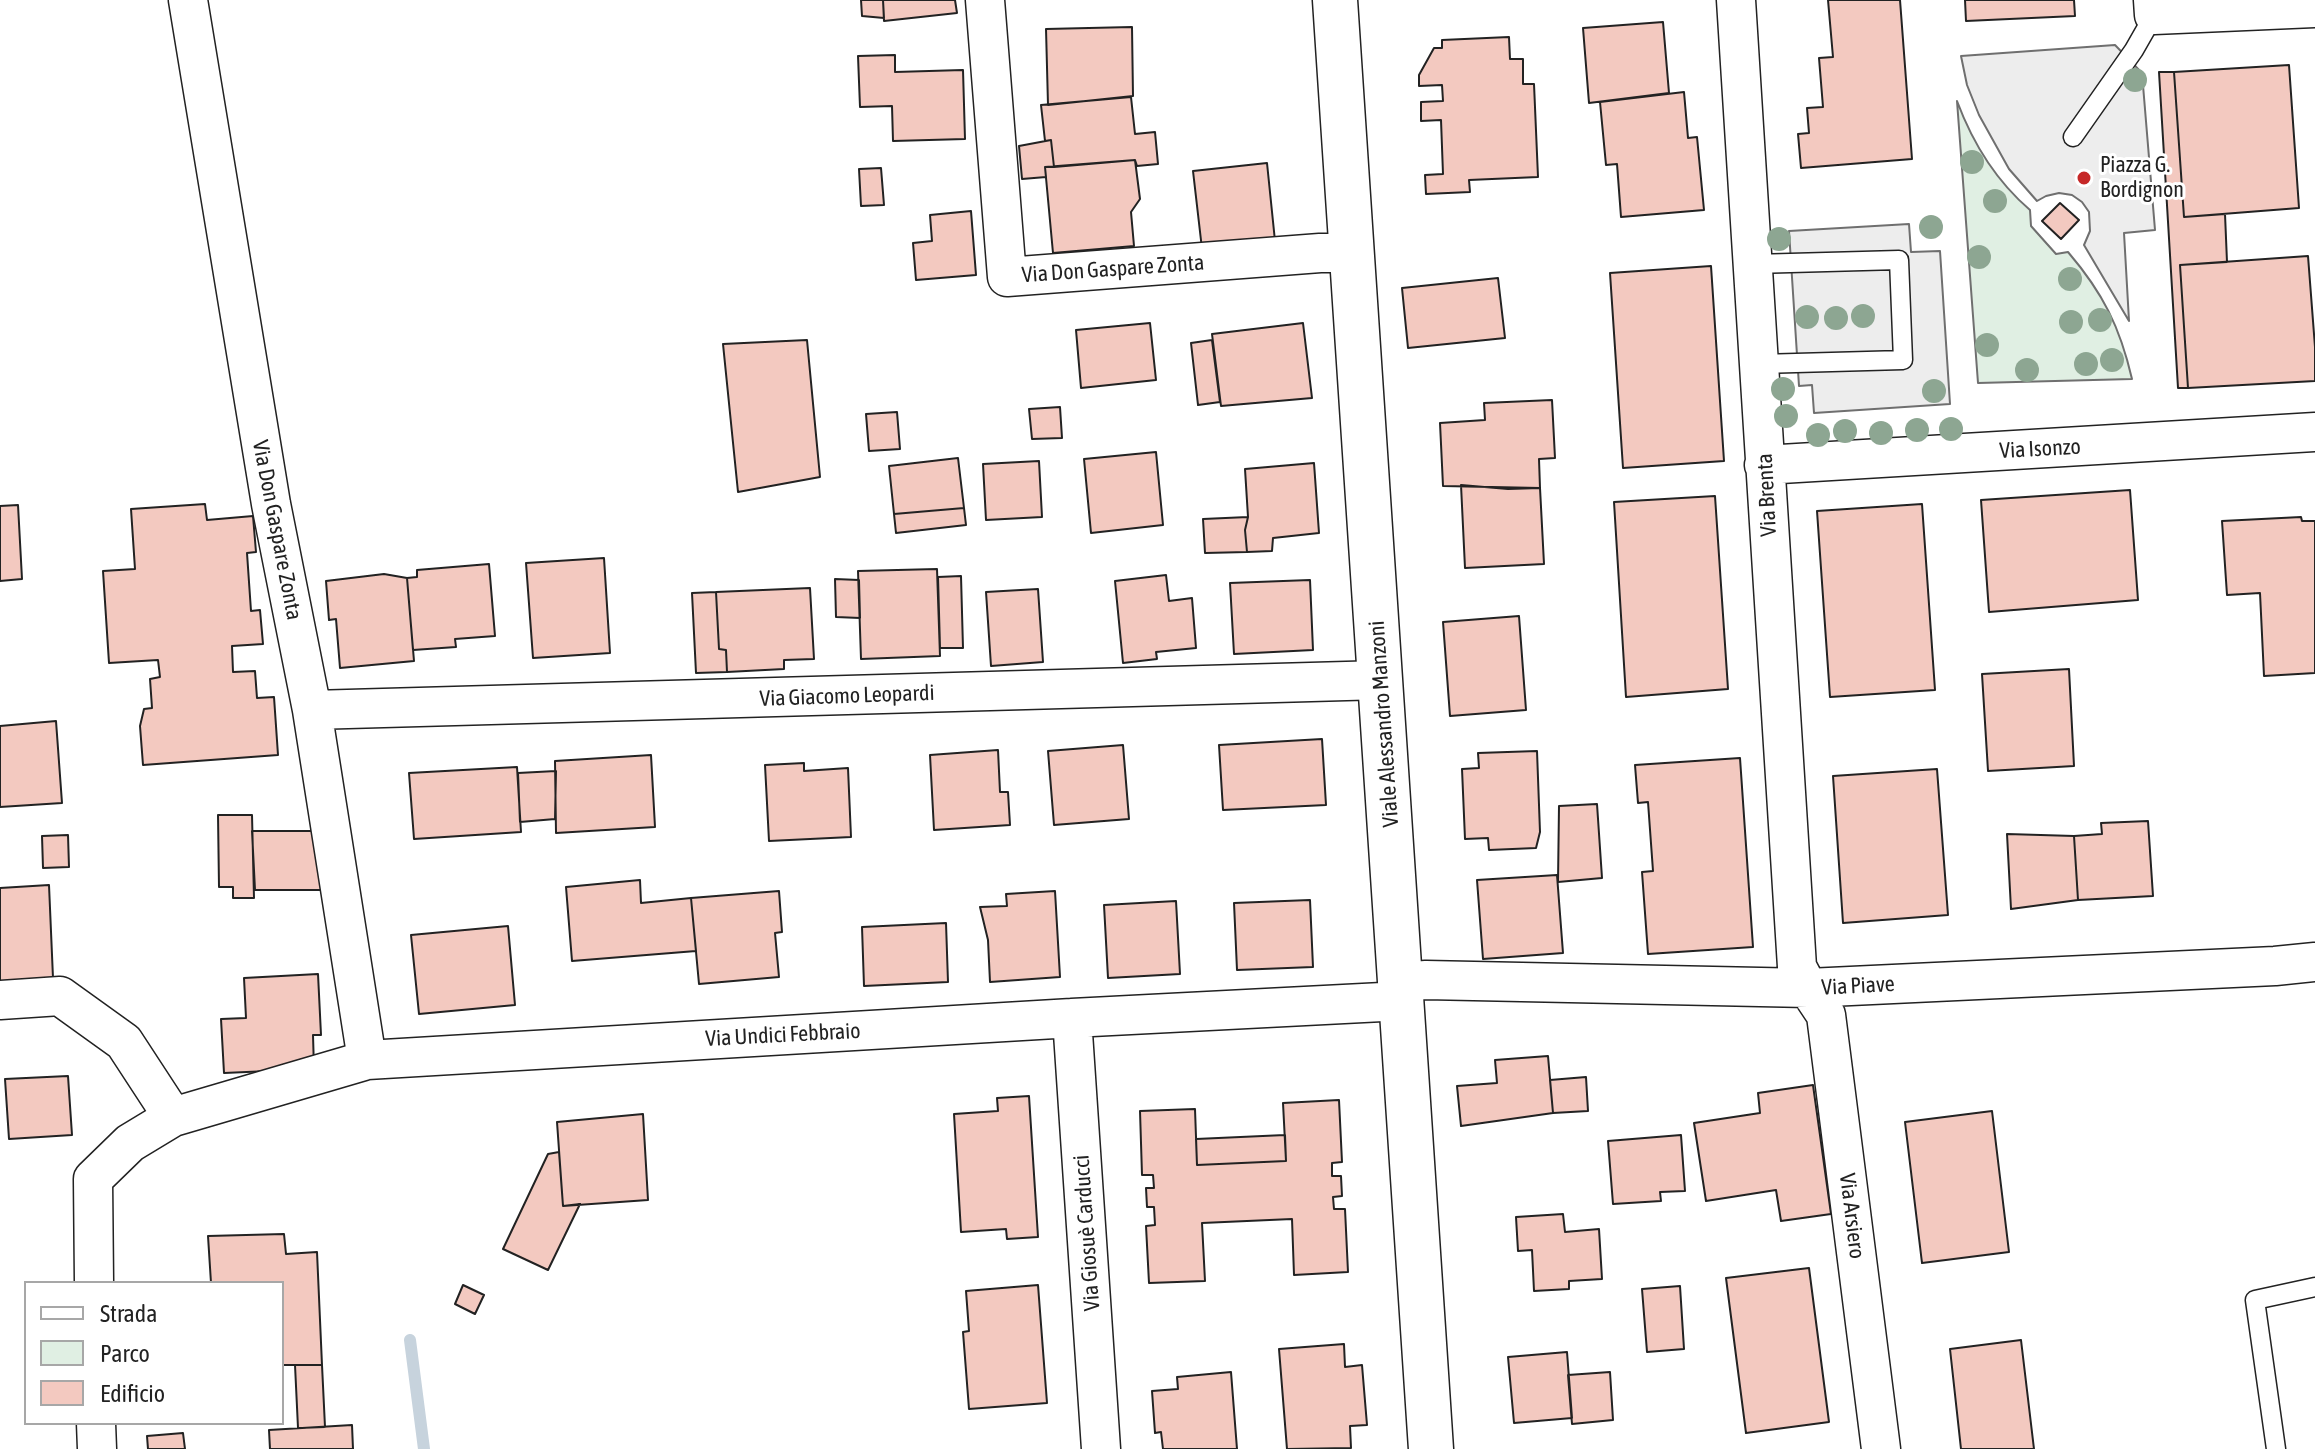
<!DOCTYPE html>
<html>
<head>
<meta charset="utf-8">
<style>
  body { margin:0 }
  #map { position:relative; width:2315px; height:1449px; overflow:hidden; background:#fff; font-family:"Asap Condensed",sans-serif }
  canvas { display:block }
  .legend { position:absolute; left:24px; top:1281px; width:260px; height:144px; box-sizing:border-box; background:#fff; border:2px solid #a7a7a7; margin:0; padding:10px 14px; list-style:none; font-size:24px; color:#222 }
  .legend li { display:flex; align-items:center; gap:16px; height:40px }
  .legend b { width:40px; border:2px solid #a7a7a7 }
</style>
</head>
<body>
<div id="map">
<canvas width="2315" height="1449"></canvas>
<ul class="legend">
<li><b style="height:10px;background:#fff"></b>Strada</li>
<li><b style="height:22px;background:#e0efe3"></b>Parco</li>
<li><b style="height:22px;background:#f3c9c0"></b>Edificio</li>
</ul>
</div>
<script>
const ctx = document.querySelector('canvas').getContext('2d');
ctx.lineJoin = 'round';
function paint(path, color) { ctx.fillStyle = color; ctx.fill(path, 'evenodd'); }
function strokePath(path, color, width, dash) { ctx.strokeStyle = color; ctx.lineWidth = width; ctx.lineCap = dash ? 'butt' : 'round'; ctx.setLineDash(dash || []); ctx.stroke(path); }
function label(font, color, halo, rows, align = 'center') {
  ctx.font = font + ' "Asap Condensed",sans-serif'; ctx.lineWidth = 6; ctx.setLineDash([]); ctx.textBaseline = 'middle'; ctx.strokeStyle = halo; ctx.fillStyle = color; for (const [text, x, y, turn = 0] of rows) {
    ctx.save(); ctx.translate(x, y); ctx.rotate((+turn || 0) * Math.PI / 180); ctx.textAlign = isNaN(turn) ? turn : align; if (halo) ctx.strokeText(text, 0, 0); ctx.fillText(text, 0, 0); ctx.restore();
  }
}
const green = new Path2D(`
  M1957 101C1973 144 1995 180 2030 210L2031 226 2056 254 2068 252C2103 293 2120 327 2132 379L1978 383Z`);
paint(green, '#e0efe3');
strokePath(green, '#6f6f6f', 2);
const parking = new Path2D(`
  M2115 45 2142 73 2155 230 2124 233 2129 321 2084 245 2090 231 2089 212 2082 202 2072 195 2059 193 2046 196 2037 201 2009 169 1979 115 1967 85 1961 56Z
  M1909 224 1911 252 1940 251 1950 404 1814 413 1812 385 1799 386 1789 231Z`);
paint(parking, '#ededed');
strokePath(parking, '#6f6f6f', 2);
strokePath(new Path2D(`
  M410 1340 424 1449`), '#c7d3dd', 12);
const building = new Path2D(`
  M861 0H883L884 18 862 16Z
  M883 0H955L957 13 884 21Z
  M1828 0H1900L1912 159 1801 168 1798 134 1809 133 1807 108 1823 107 1819 58 1833 57Z
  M1965 0H2074L2075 16 1966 21Z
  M1663 22 1669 93 1589 103 1583 28Z
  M1132 27 1133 96 1048 105 1046 29Z
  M1509 37 1510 59H1523V84H1534L1538 177 1469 180 1470 192 1426 194 1425 175 1443 174 1441 120 1421 121V102L1443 101 1442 85 1419 86V75L1434 48H1442V40Z
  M895 55V72L963 70 965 139 893 141 892 106 860 107 858 56Z
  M2289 65 2299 208 2184 217 2174 72Z
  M2159 72H2174L2184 217 2225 214 2227 262 2180 265 2188 388H2178Z
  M1684 92 1688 138 1697 137 1704 210 1621 217 1617 164 1606 165 1600 102Z
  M1131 97 1135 134 1155 132 1158 164 1137 166 1135 160 1054 167 1051 140 1045 141 1041 105Z
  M1051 140 1054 167H1045L1046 177 1022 179 1019 146Z
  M1135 160 1140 199 1131 212 1134 246 1053 253 1045 167Z
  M1267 163 1275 241 1202 249 1193 171Z
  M881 168 884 205 861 206 859 169Z
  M2060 203 2079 220 2061 239 2042 221Z
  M971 211 976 275 916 280 913 243 932 241 930 215Z
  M2308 256 2315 347V381L2188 388 2180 265Z
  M1711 266 1724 461 1623 468 1610 273Z
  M1498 278 1505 338 1408 348 1402 288Z
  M1150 323 1156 380 1081 388 1076 330Z
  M1303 323 1312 398 1221 406 1212 334Z
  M807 340 820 477 738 492 723 344Z
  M1212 340 1220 402 1198 405 1191 343Z
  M1552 400 1555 458 1539 459 1540 488 1443 486 1440 423 1485 420 1484 403Z
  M1060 407 1062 438 1032 439 1029 409Z
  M897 412 900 449 869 451 866 414Z
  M1156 452 1163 525 1091 533 1084 459Z
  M958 458 964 508 894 514 889 466Z
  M1039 461 1042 517 986 520 983 464Z
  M1314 463 1319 533 1273 538 1272 551 1247 552 1245 530 1248 517 1245 469Z
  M1461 485 1508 489 1540 488 1544 564 1465 568Z
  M2130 490 2138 600 1989 612 1981 500Z
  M1715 496 1728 689 1626 697 1614 502Z
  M205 504 207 520 253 516 256 552 247 553 251 611 260 610 263 644 232 646 233 672 255 671 257 698 274 697 278 755 143 765 140 726 144 709 152 708 150 679 160 677 158 660 109 663 103 571 135 569 131 509Z
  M1922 504 1935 690 1830 697 1817 511Z
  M18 505 22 579 0 581V506Z
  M964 508 966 525 896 533 894 514Z
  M1248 517 1245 530 1247 552 1205 553 1203 519Z
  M2301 517 2302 521H2315V673L2264 676 2260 593 2227 595 2222 521Z
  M604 558 610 653 533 658 526 563Z
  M489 564 495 636 455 639 456 647 413 650 407 578 417 577V570Z
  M937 569 940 656 861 659 858 571Z
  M384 574 407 578 414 661 340 668 336 619 329 620 326 581Z
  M1166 575 1169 601 1192 598 1196 648 1156 652 1157 659 1123 663 1115 581Z
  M961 576 963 648H940L938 577Z
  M835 579 859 580 860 618 836 617Z
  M1310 580 1313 650 1234 654 1230 583Z
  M810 588 814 659 784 660V669L727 672 726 650 719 649 716 592Z
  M1038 589 1043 662 991 666 986 592Z
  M716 592 719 649 726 650 727 672 696 673 692 593Z
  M1519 616 1526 710 1450 716 1443 622Z
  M2069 669 2074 766 1988 771 1982 674Z
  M56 721 62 803 0 807V726Z
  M1322 739 1326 805 1223 810 1219 745Z
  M1123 745 1129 819 1054 825 1048 751Z
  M998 750 1000 792H1008L1010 825 934 830 930 755Z
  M1537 751 1540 832 1536 848 1489 850 1488 838 1465 839 1462 769 1479 768 1478 753Z
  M651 755 655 827 556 833 555 761Z
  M1740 758 1753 947 1648 954 1642 872 1653 871 1648 802 1638 803 1635 765Z
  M804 763V771L848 768 851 837 769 841 765 765Z
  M517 767 521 832 414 839 409 773Z
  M1937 769 1948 915 1843 923 1833 776Z
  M556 771 555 819 520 822 518 773Z
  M1597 804 1602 878 1558 882 1559 806Z
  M218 815H252L254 898H233V887H219Z
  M2148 821 2153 896 2078 900 2074 836 2102 834 2101 823Z
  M252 831H325V890H255Z
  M2007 834 2074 836 2078 900 2011 909Z
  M68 835 69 867 43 868 42 836Z
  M1557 875 1563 953 1483 959 1477 880Z
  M640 880 641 903 691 898 696 951 572 961 566 887Z
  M49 885 53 978 0 983V888Z
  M779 891 782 932 775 933 779 977 699 984 691 898Z
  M1055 891 1060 977 990 982 988 940 980 907 1007 906 1006 894Z
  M1310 900 1313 967 1237 970 1234 903Z
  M1176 901 1180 974 1108 978 1104 905Z
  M946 923 948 982 864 986 862 927Z
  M508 926 515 1005 419 1014 411 935Z
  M318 974 321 1035H313L314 1069 224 1073 221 1019 246 1018 244 978Z
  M1548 1056 1553 1113 1461 1126 1457 1086 1497 1083 1495 1060Z
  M68 1076 72 1135 9 1139 5 1079Z
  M1586 1077 1588 1111 1553 1113 1550 1080Z
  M1813 1085 1831 1214 1781 1221 1776 1190 1706 1201 1694 1123 1760 1113 1758 1093Z
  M1029 1096 1038 1237 1007 1239 1006 1229 961 1232 954 1114 998 1111 997 1098Z
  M1339 1100 1342 1162 1332 1163V1176H1341L1342 1196 1333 1197 1334 1209H1345L1348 1272 1294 1275 1292 1219 1202 1223 1205 1281 1149 1283 1146 1226 1155 1225 1154 1207H1147L1146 1188H1154L1153 1175H1142L1140 1111 1195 1109 1197 1165 1286 1161 1283 1103Z
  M1992 1111 2009 1252 1922 1263 1905 1122Z
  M643 1114 648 1200 563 1206 557 1122Z
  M1285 1135 1286 1161 1197 1165 1196 1139Z
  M1681 1135 1685 1191 1660 1192 1661 1201 1613 1204 1608 1141Z
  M559 1152 563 1206 580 1204 548 1270 503 1249 548 1154Z
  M1563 1214 1565 1232 1599 1229 1602 1279 1569 1281V1289L1534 1291 1532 1250 1518 1251 1516 1217Z
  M284 1234 286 1254 317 1252 322 1365H282V1283H211L208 1236Z
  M1809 1268 1829 1422 1746 1433 1726 1278Z
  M463 1285 484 1295 475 1314 455 1304Z
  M1038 1285 1047 1403 969 1409 963 1332 969 1331 966 1291Z
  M1680 1286 1684 1349 1647 1352 1642 1289Z
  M2021 1340 2034 1449H1961L1950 1349Z
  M1344 1344 1345 1367 1362 1365 1367 1425 1350 1426 1351 1448 1287 1449 1279 1349Z
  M1567 1352 1572 1418 1514 1423 1508 1357Z
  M295 1365H322L325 1427 298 1428Z
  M1231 1372 1237 1449H1163L1161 1432 1155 1433 1152 1391 1178 1389 1177 1377Z
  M1610 1372 1613 1420 1572 1424 1568 1375Z
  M352 1425 353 1449H270L269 1430Z
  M183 1433 185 1449H148L147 1436Z`);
paint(building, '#f3c9c0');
strokePath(building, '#222', 2);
const lane = new Path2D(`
  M2073 137 2134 50 2154 15
  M1754 264 1899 260 1903 360 1760 364
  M2276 1449 2255 1300 2315 1287`);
const street = new Path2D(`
  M188 0 271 504 312 710 367 1060
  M985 0 1007 277 1320 253H1352
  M1736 0 1797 967 1808 988 1826 1015 1881 1449
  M2153 0 2154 15 2315 8
  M1764 465 2315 432
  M312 710 1382 680
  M1400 982 1426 980 1808 988 2275 966 2315 962
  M0 1000 60 996 124 1042 173 1117
  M1072 1018 1101 1449
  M94 1283 93 1179 130 1143 173 1117 367 1060 1072 1018 1402 1001
  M96 1423 97 1449`);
const secondary = new Path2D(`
  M1335 0 1431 1449`);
strokePath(lane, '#222', 21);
strokePath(street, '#222', 41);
strokePath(secondary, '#222', 47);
strokePath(lane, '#fff', 18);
strokePath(street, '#fff', 38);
strokePath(secondary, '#fff', 44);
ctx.fillStyle = '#8da692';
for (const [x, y] of [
  [2135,80],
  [1972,162],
  [1995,201],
  [1931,227],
  [1779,239],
  [1979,257],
  [2070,279],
  [1863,316],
  [1807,317],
  [1836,318],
  [2100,320],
  [2071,322],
  [1987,345],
  [2112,360],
  [2086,364],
  [2027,370],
  [1783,389],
  [1934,391],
  [1786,416],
  [1951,429],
  [1917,430],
  [1845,431],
  [1881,433],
  [1818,435]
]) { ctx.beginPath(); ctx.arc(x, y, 12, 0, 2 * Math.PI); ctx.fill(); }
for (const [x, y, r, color] of [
  [2084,178,8,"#c62828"]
]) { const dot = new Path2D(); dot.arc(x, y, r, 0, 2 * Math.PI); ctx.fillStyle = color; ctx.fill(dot); strokePath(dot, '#fff', 3); }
label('22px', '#222', '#fff', [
  ["Piazza G.",2100,165],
  ["Bordignon",2100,190]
], 'left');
label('22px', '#222', '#fff', [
  ["Via Don Gaspare Zonta",1113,269,-4],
  ["Via Isonzo",2040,449,-3],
  ["Via Brenta",1767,495,-93],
  ["Via Don Gaspare Zonta",277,530,79],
  ["Via Giacomo Leopardi",847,696,-2],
  ["Viale Alessandro Manzoni",1384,724,-94],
  ["Via Piave",1858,986,-3],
  ["Via Undici Febbraio",783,1035,-3],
  ["Via Arsiero",1852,1216,83],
  ["Via Giosuè Carducci",1087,1233,-94]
]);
</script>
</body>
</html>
